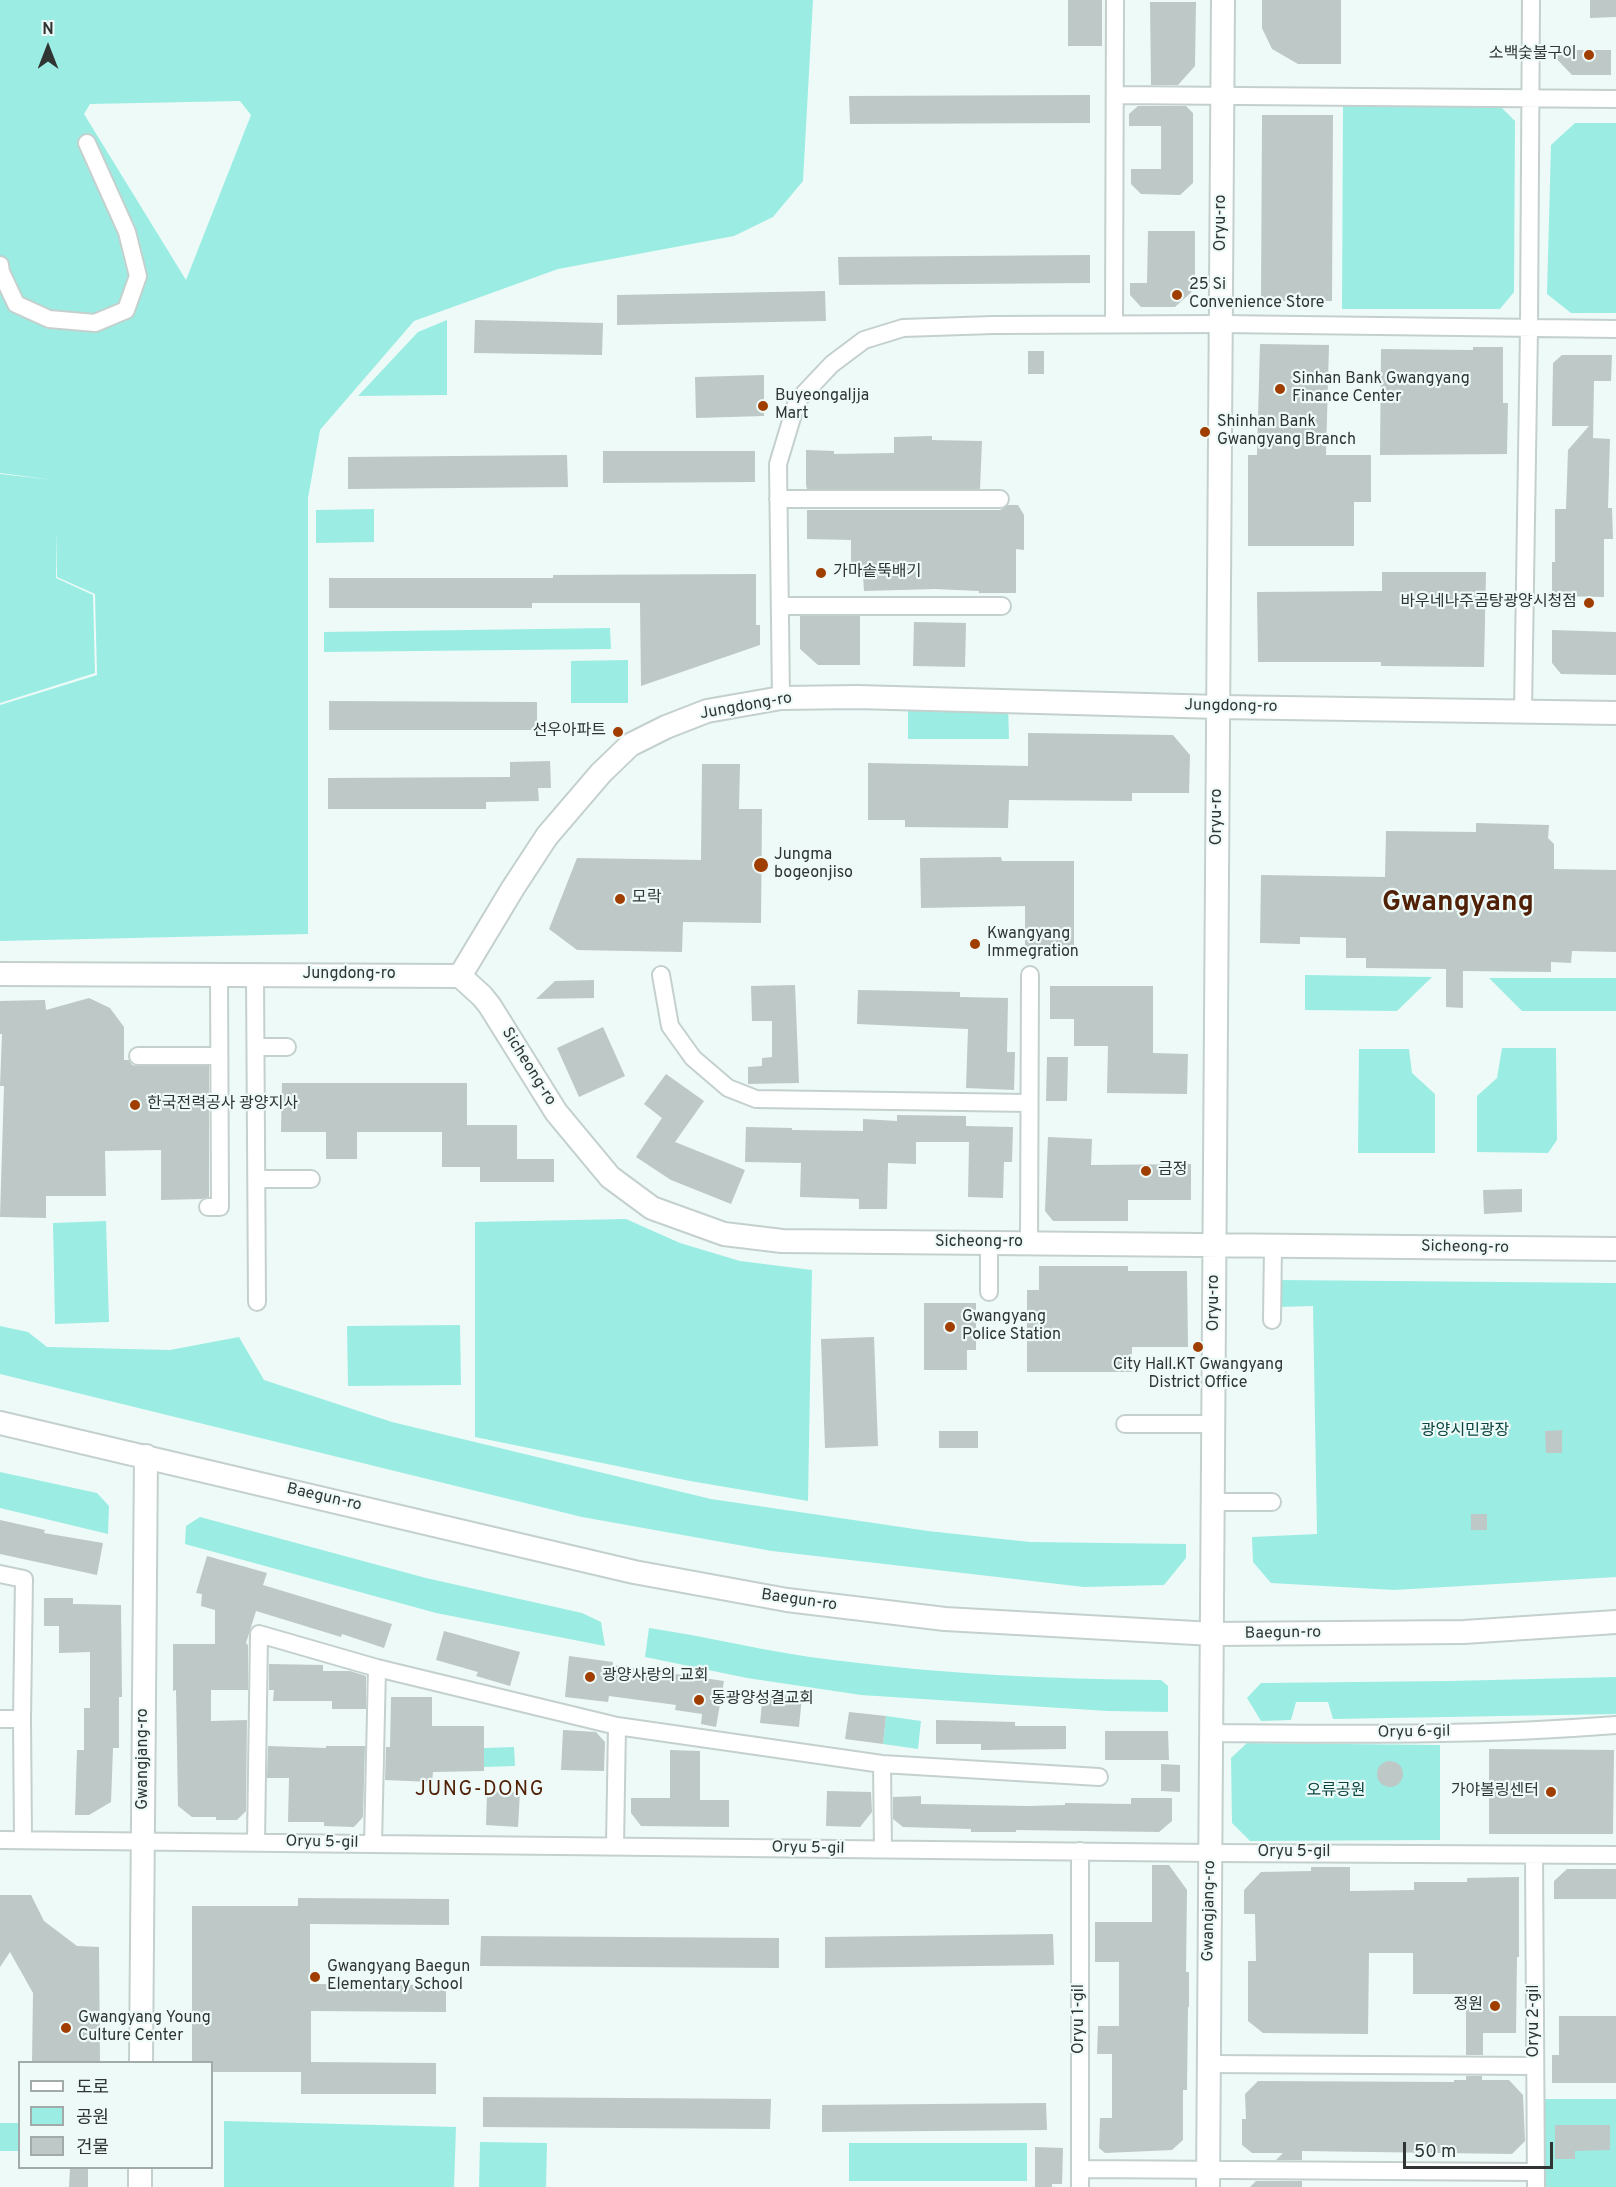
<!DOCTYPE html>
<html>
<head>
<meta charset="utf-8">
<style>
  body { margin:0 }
  #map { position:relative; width:1616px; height:2187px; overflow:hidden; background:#eefaf8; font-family:Overpass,"Noto Sans KR",sans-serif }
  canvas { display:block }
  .legend { position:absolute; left:18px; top:2061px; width:195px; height:108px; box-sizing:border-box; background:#eefaf8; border:2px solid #a2abaa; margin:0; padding:8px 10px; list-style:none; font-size:18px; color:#303534 }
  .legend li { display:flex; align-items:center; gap:12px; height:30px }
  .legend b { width:30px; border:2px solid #a2abaa }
  .north { position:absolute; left:18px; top:18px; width:60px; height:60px; -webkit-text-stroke:4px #eefaf8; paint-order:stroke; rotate:0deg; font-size:16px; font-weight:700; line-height:24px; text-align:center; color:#303534 }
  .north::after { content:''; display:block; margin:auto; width:21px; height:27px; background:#303534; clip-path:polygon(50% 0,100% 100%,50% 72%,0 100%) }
  .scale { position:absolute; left:1403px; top:2142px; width:150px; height:27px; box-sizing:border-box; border:3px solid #303534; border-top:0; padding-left:8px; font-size:18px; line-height:21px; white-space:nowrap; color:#303534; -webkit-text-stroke:4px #eefaf8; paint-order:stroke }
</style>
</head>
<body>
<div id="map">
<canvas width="1616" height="2187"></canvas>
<ul class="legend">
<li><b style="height:8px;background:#fff"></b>도로</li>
<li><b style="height:16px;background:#9bede3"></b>공원</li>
<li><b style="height:16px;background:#bdc8c7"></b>건물</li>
</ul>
<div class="north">N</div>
<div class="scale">50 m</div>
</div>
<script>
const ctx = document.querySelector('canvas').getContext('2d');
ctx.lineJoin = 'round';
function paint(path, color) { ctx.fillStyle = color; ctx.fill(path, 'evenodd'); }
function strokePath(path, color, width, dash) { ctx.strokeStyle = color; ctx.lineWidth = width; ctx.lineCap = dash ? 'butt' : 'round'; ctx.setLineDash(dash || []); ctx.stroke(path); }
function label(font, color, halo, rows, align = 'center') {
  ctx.font = font + ' Overpass,"Noto Sans KR",sans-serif'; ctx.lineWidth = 4.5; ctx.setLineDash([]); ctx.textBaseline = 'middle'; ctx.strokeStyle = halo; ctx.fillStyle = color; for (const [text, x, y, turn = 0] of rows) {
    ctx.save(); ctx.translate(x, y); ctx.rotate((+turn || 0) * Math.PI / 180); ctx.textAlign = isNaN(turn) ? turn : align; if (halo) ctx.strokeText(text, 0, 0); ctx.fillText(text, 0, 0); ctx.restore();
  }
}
paint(new Path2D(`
  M0 0H813L803 181 773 217 734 236 558 269 414 321 320 430 308 498V934L0 941V705L97 675 95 594 57 577V531L56 578 93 595 95 673 0 703V474L54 480 0 473ZM240 101 251 115 186 280 84 114 90 104Z
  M1343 105 1500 106 1515 121 1514 292 1500 309H1342Z
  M1575 123H1616V313H1571L1547 294 1551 145Z
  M447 320V395L358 396 418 332Z
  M374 509V542L316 543V510Z
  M610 628 611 649 324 652V632Z
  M628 660V703H571V661Z
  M908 701 1008 703 1009 739H908Z
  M1305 975 1432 977 1397 1011 1305 1010Z
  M1489 978H1616V1011H1522Z
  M1502 1048H1556L1557 1140 1548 1153 1477 1152V1096L1497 1078Z
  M1359 1049H1409L1412 1073 1435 1094V1153H1358Z
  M626 1219 680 1243 740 1261 812 1270 808 1501 690 1481 475 1437V1222Z
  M106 1221 109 1322 55 1324 53 1223Z
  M1279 1280 1616 1283V1577L1394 1590 1271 1583 1253 1562 1252 1537 1317 1534 1313 1306 1279 1307Z
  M460 1325 461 1385 348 1386 347 1326Z
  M0 1326 28 1332 47 1347 170 1350 239 1337 264 1380 392 1422 711 1499 928 1531 1030 1542 1186 1544V1558L1164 1585 1084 1587 772 1551 582 1517 0 1374Z
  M0 1472 97 1493 109 1506 108 1534 0 1508Z
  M200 1517 426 1578 582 1613 601 1622 605 1646 436 1613 185 1544 186 1526Z
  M649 1628C711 1637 771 1653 833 1660 942 1674 1051 1679 1161 1680L1168 1686V1712L1107 1711 861 1695 747 1678 645 1657Z
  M1616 1677V1714L1333 1719 1328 1702H1296L1291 1720 1261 1721 1247 1698 1261 1683 1450 1681Z
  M886 1716 921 1721 918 1749 883 1744Z
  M1247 1743 1440 1745V1840L1250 1841 1232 1823 1231 1758Z
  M514 1747 515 1766 484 1767 483 1748Z
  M1544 2099H1616V2187H1543Z
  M224 2121 456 2127 454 2187H224Z
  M0 2123H19V2151H0Z
  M480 2142 547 2143 546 2187H479Z
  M849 2143H1027V2181H849Z`), '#9bede3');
paint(new Path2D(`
  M1068 0H1102V46H1068Z
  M1262 0H1341V64H1298L1272 49 1262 28Z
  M1590 0H1616V17L1590 18Z
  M1150 2H1196L1195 66 1178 85H1151Z
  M1548 50H1611V75H1572Z
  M1090 95V123L850 124 849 96Z
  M1138 106H1186L1193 113V183L1180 195 1141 194 1131 184V169H1161V126H1129V114Z
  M1262 115H1333L1332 301H1261Z
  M1148 231H1195V289L1175 307H1141L1130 295V283H1147Z
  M1090 255V283L839 285 838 257Z
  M825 291 826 321 617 325V295Z
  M475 320 603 323 602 355 474 353Z
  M1260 344 1329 345 1326 455H1371V502H1354V546H1248V455H1257Z
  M1473 347H1503V403H1508L1507 454 1380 455 1381 349 1473 350Z
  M1028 351H1044V374H1028Z
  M1562 355H1612L1611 381H1594L1593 438 1610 439 1608 508H1612L1613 539H1604V597L1552 596V562H1555V509H1566L1568 450 1589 426H1552L1553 363Z
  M764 375V416L696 418 695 377Z
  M932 436V440L982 441 980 489H807L806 485V450L834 451V454L894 453V437Z
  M603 451H755V482L603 483Z
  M567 455 568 487 348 489V457Z
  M1008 505H1018L1024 515V550L1016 549V593H979V591L935 589 864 591 863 576H851V540L807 539V510H1000Z
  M1382 572H1486L1484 667 1381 666V662H1258L1257 592 1382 591Z
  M756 574V625H760V645L641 686 640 603H532V608H329V578H553V575Z
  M800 616H860V665H818L800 649Z
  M914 622 966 623 965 667 913 666Z
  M1552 630 1616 632V675L1561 674 1552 663Z
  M329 701 537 702V730H329Z
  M1028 733 1173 735 1190 755 1189 793H1132V801L1009 800 1008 828 905 827V820H868V763L1028 766Z
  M550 761 551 788H538L539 801 486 802V809H328V778L510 777V762Z
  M702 764H740L739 809H762L761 923 683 922 682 952 577 950 549 929 577 858 701 860Z
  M1476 823 1549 825 1548 838 1554 844V869L1616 870V952L1572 951 1571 963 1551 962V972L1463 971V1008L1446 1007V969L1366 968V958H1346V938L1300 937V944L1260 943 1261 875 1385 877 1386 831 1476 832Z
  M1001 857 1002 861H1074V950H1025V906L921 908 920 858Z
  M594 980V998L536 999 555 981Z
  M795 985 799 1083 748 1084V1067L762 1066V1058L772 1057V1021H752L751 986Z
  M1050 986H1153V1053L1188 1054 1187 1094 1107 1093 1108 1046H1074V1019H1050Z
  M858 990 960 992V997L1008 998 1007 1052H1015L1014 1090 966 1088 968 1029 857 1024Z
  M89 998 110 1008 124 1027V1060H129L132 1065 138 1066H209V1197L201 1199 161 1200V1150L105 1151 106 1196H46V1218L0 1217 4 1086H0L2 1034H0V1001L45 1000 46 1010Z
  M603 1027 625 1076 579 1097 557 1048Z
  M1047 1057H1068L1067 1101H1046Z
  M666 1074 704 1101 675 1142 745 1170 731 1204 671 1180 636 1157 662 1118 644 1104Z
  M282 1083H467V1125H517V1159H554V1182H480V1167H442V1132H357V1159H326V1132H281Z
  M897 1115 966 1116V1126L1013 1127 1012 1162H1004L1003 1198 968 1197 969 1142H916V1164L888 1163 887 1209H859V1199L800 1197 801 1163 745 1162 746 1127 792 1128V1130L863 1131V1119L897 1121Z
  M1048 1137 1092 1139 1091 1165 1191 1164V1200H1128V1221H1053L1045 1211Z
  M1522 1189V1212L1484 1214 1483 1190Z
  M1039 1266H1128V1271H1187L1188 1347H1132V1372H1027V1290H1039Z
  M924 1303H976V1350H967V1370H924Z
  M874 1337 878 1446 825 1448 821 1339Z
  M1562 1430V1453H1546L1545 1431Z
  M939 1431H978V1448H939Z
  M1471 1514H1487V1530H1471Z
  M0 1520 45 1530 44 1533 103 1543 97 1575 0 1554Z
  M207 1556 267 1573 263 1585 392 1624 384 1648 342 1634 341 1637 256 1611 246 1643 248 1645V1690H211V1721L247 1720 246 1811 237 1820H216V1817H192L178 1806 176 1690 173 1691V1644H215V1610L201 1606 202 1594 196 1593Z
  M44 1598H73V1604L121 1605 122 1697H119V1748H113L111 1802 89 1815H75L77 1750H84V1708H90V1652L59 1653V1626H44Z
  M444 1631 520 1652 510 1686 476 1676 478 1672 436 1660Z
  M569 1656 613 1662V1665L724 1681 716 1727 701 1724 702 1714 675 1710 676 1705 609 1696 608 1702 565 1697Z
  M269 1664 323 1665V1671H350L366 1676V1709H332V1701H273L274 1690H269Z
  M763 1693 802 1697 799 1727 760 1723Z
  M391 1697H432V1726H484V1771L433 1772 432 1782 385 1780 386 1747H390Z
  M849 1712 886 1716 883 1744 845 1739Z
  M936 1720 1015 1722V1726H1066V1749L981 1750V1744H936Z
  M563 1730 596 1732 605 1742 604 1771 561 1770Z
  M1105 1731H1168L1169 1760H1105Z
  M268 1746 326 1748V1746H365L363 1817 354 1827 324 1826V1822H288L289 1778H267Z
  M1489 1749 1614 1750 1613 1834H1489Z
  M670 1750 700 1751V1800H729V1827L641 1826 631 1813V1798H670Z
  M1377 1774a13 13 0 1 1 26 0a13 13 0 1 1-26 0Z
  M1161 1764 1180 1765V1792L1161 1791Z
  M487 1791 520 1792 518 1827 486 1825Z
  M827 1791 871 1792 872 1812 860 1827 826 1826Z
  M921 1796V1804L1027 1806 1065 1805V1803L1131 1804V1798H1172V1821L1159 1832 1016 1830V1832H971V1829L903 1827 893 1819V1797Z
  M1152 1865H1169L1187 1890 1186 1972H1189V2007H1188L1187 2090H1183V2140L1172 2150 1105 2153 1099 2148 1100 2118H1112V2054H1097L1098 2026H1119V1962H1095V1922H1152Z
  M1311 1867H1350V1891L1414 1890V1882H1467V1878L1519 1877V1957H1517L1516 2033H1483V2055H1466V1994H1413V1953H1369L1368 2034 1263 2033 1248 2021V1961H1256L1255 1914H1244V1890L1261 1872 1311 1871Z
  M1567 1869H1616V1899H1554V1881Z
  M0 1895H31L44 1921 77 1946 99 1947 100 2062H32L33 1993 10 1952 0 1967Z
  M298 1898 449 1899V1925L310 1924V1984L446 1985V2012L311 2011V2062L436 2063V2094H301V2072H212V2062H192V1906H298Z
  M1053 1934 1054 1965 825 1968V1937Z
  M481 1936 779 1938V1968L480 1966Z
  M1559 2016H1616V2083H1552V2055H1559Z
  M1466 2076H1482V2080H1509L1523 2095 1525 2141 1512 2154 1302 2151V2160H1276L1283 2153H1252L1242 2145V2119H1246L1245 2094 1258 2081 1454 2082V2080H1466Z
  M483 2097 771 2099 770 2129 483 2127Z
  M1046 2103 1047 2130 822 2132V2105Z
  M1555 2125H1610V2150L1575 2151V2159H1555Z
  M1035 2147 1063 2148 1062 2184H1052V2187H1035Z
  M70 2168H88V2187H69Z
  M1256 2181H1302V2187H1250Z`), '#bdc8c7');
const street = new Path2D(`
  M1115 95 1616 99
  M0 265 1 272 16 304 49 319 95 323 126 310 138 276 127 232 87 143
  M1114 324 1115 0
  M778 499H1000
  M780 606H1002
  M781 698 778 464 797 401 832 364 864 340 903 328 993 325 1221 324 1616 329
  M1523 711 1529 327 1531 0
  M255 975 257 1302
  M661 975 670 1026 693 1058 728 1088 756 1099 1029 1103
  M256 1047H287
  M138 1056H219
  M257 1179H311
  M208 1207H220L219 975
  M989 1244V1292
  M1029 1244 1030 975
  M1272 1320 1273 1246
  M1125 1424H1214
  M1214 1502H1272
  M0 1574 24 1579 22 1719 23 1840
  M0 1719H22
  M1212 1733C1347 1734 1482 1736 1616 1725
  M882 1764 883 1849
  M0 1840 1211 1853 1616 1855
  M256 1842 259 1634 377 1668 617 1726 882 1764 1099 1777
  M373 1844 377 1668
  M615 1846 617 1726
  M1080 1851V2187
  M1534 1855 1536 2187
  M1209 2064 1535 2066
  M1080 2169 1536 2172`);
const secondary = new Path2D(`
  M0 974 460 976 513 888 547 836 601 773 630 745 666 727 707 711 781 698 857 697 1219 707 1616 713
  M460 976 482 996 490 1006 556 1112 610 1177 652 1208 724 1234 782 1241 1616 1249
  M0 1423 634 1572 787 1600 945 1619 1213 1634 1464 1632 1616 1622
  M141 2062 146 1456
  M140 2187V2168
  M1208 2187 1223 0`);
strokePath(street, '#c4d0ce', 20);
strokePath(secondary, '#c4d0ce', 26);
strokePath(street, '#fff', 16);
strokePath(secondary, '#fff', 22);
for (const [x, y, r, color] of [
  [1589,55,6,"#a03e00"],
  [1177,295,6,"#a03e00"],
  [1280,389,6,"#a03e00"],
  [763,406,6,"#a03e00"],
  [1205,432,6,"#a03e00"],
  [821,573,6,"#a03e00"],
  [1589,603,6,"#a03e00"],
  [618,732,6,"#a03e00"],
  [761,865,8,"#a03e00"],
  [620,899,6,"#a03e00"],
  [975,944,6,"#a03e00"],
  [135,1105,6,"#a03e00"],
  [1146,1171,6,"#a03e00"],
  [950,1327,6,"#a03e00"],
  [1198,1347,6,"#a03e00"],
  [590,1677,6,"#a03e00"],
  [699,1700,6,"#a03e00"],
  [1551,1792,6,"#a03e00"],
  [315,1977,6,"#a03e00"],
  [1495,2006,6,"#a03e00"],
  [66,2028,6,"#a03e00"]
]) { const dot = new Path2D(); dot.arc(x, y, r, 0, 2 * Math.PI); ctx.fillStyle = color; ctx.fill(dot); strokePath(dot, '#eefaf8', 2); }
label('16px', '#303534', '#eefaf8', [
  ["소백숯불구이",1577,55,"right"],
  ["25 Si",1189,286],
  ["Convenience Store",1189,304],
  ["Sinhan Bank Gwangyang",1292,380],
  ["Finance Center",1292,398],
  ["Buyeongaljja",775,397],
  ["Mart",775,415],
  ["Shinhan Bank",1217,423],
  ["Gwangyang Branch",1217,441],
  ["가마솥뚝배기",833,573],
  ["바우네나주곰탕광양시청점",1577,603,"right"],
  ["선우아파트",606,732,"right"],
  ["Jungma",774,856],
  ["bogeonjiso",774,874],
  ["모락",632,899],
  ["Kwangyang",987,935],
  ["Immegration",987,953],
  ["한국전력공사 광양지사",147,1105],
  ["금정",1158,1171],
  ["Gwangyang",962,1318],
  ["Police Station",962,1336],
  ["City Hall.KT Gwangyang",1198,1366,"center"],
  ["District Office",1198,1384,"center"],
  ["광양사랑의 교회",602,1677],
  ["동광양성결교회",711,1700],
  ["가야볼링센터",1539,1792,"right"],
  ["Gwangyang Baegun",327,1968],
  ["Elementary School",327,1986],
  ["정원",1483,2006,"right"],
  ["Gwangyang Young",78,2019],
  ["Culture Center",78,2037]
], 'left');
label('16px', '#303534', '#eefaf8', [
  ["Oryu-ro",1222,223,-90],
  ["Jungdong-ro",746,707,-10],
  ["Jungdong-ro",1231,707,1],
  ["Oryu-ro",1218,817,-90],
  ["Jungdong-ro",349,975],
  ["Sicheong-ro",528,1067,58],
  ["Sicheong-ro",979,1243],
  ["Sicheong-ro",1465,1248,1],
  ["Oryu-ro",1215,1303,-90],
  ["Baegun-ro",324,1498,13],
  ["Baegun-ro",799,1601,8],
  ["Baegun-ro",1283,1634,-1],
  ["Oryu 6-gil",1414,1733,-1],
  ["Gwangjang-ro",144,1759,-90],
  ["Oryu 5-gil",322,1843,1],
  ["Oryu 5-gil",808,1849,1],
  ["Oryu 5-gil",1294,1853],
  ["Gwangjang-ro",1210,1911,-89],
  ["Oryu 1-gil",1080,2019,-90],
  ["Oryu 2-gil",1535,2021,-90]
]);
label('16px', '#094541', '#eefaf8', [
  ["광양시민광장",1465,1432],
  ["오류공원",1336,1792]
]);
ctx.letterSpacing = '1.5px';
label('20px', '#502007', '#eefaf8', [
  ["JUNG-DONG",480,1791]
]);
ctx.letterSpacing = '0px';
label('bold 28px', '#502007', '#eefaf8', [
  ["Gwangyang",1458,904]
]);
</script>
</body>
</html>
